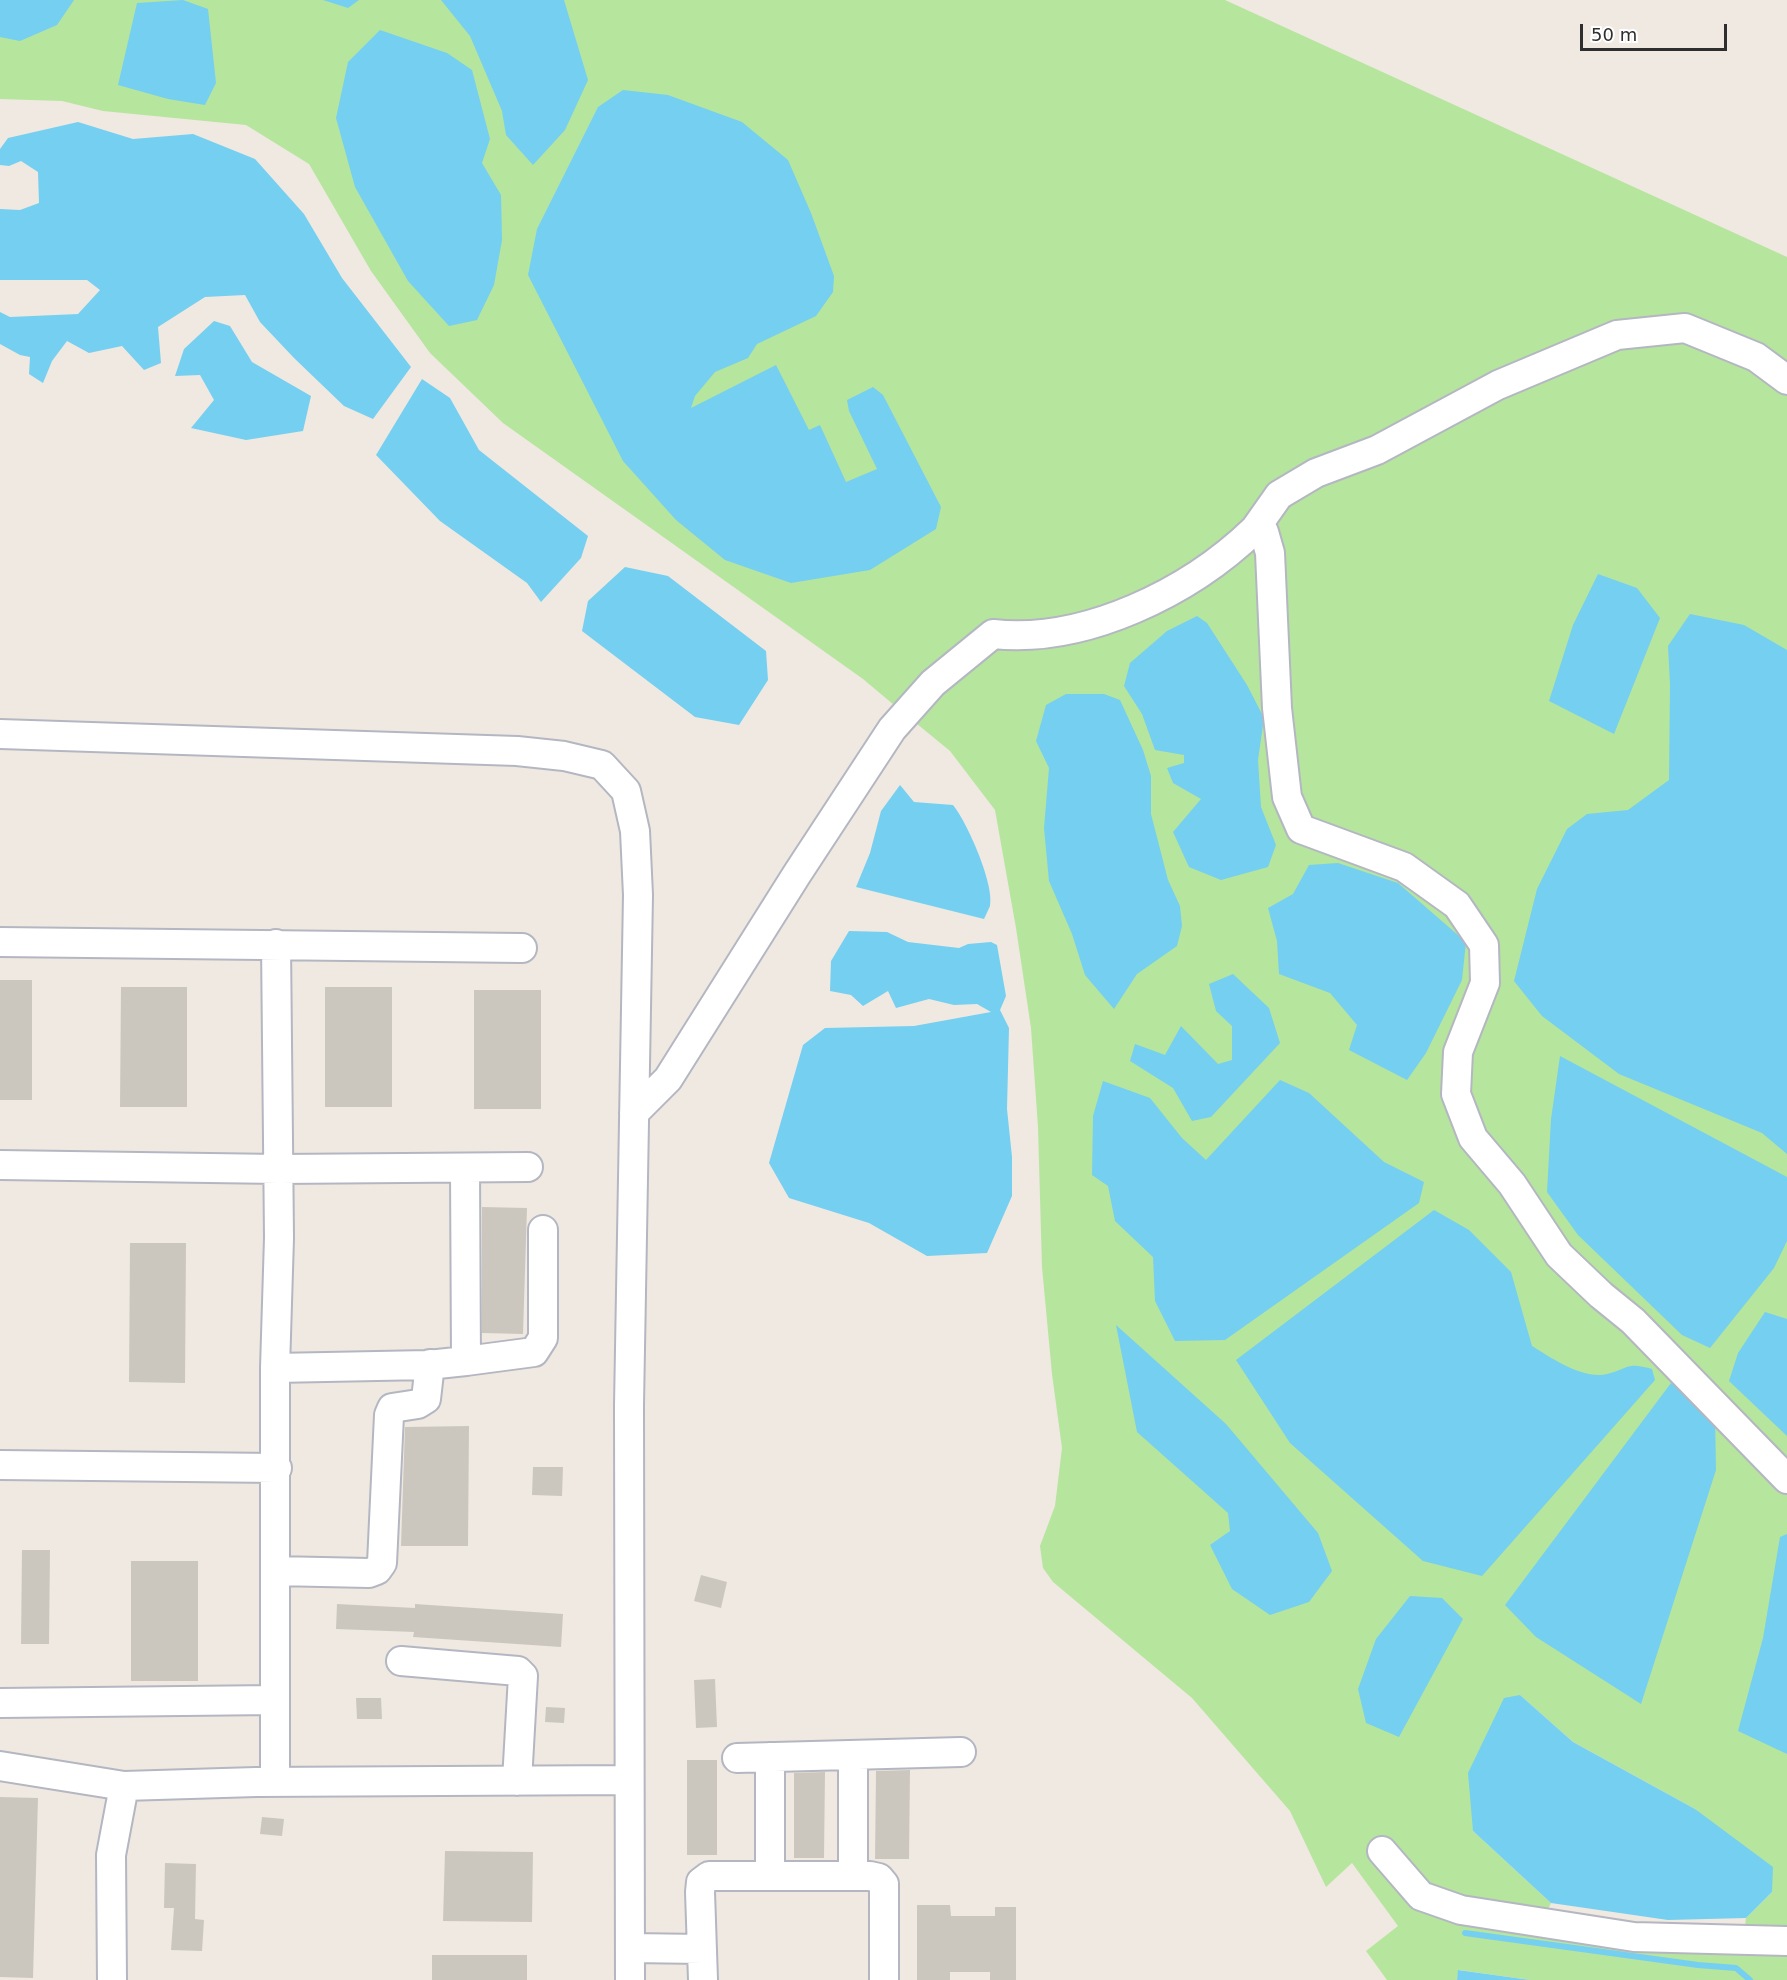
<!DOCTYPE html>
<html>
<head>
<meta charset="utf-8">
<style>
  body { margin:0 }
  #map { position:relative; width:1787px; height:1980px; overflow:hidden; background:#efe9e1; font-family:"DejaVu Sans",sans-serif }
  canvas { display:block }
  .scale { position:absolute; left:1580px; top:24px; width:147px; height:27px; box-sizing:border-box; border:3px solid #2e2e2e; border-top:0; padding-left:8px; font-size:18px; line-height:21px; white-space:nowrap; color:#2e2e2e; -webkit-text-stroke:4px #fff; paint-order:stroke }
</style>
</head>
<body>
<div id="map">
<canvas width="1787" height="1980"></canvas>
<div class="scale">50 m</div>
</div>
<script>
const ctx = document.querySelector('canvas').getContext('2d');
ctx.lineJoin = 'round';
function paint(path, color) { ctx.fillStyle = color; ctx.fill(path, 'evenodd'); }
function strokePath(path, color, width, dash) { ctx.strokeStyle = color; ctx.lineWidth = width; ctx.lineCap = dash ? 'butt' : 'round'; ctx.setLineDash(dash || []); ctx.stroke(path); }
paint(new Path2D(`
  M0 0H1225L1787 257V1469L1604 1289 1478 1134 1463 1092 1464 1054 1492 983 1462 900 1306 823 1294 795 1276 550 1232 542 1097 617 1009 629 900 710 863 679 503 423 430 353 371 271 309 164 246 125 103 111 62 101 0 99Z
  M1256 537 1295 834 1400 872 1452 909 1477 946 1479 982 1451 1049 1467 1142 1787 1490V1935L1744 1933 1746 1918 1772 1892 1695 1809 1573 1742 1520 1695 1473 1831 1551 1903 1545 1916 1787 1948V1980H1530L1459 1970 1457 1980H1387L1366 1951 1398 1926 1352 1863 1326 1887 1290 1811 1192 1698 1053 1582 1043 1568 1040 1546 1055 1506 1062 1448 1052 1374 1042 1267 1038 1127 1031 1028 1016 928 995 810 950 751 911 719 995 641 1057 638Z`), '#b6e59e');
paint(new Path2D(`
  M0 0H74L57 25 20 41 0 37Z
  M183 0 208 9 216 83 205 105 168 99 118 85 137 3Z
  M323 0H359L348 8Z
  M441 0H564L588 80 565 130 533 165 506 135 502 111 470 36Z
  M380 30 447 53 472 70 490 139 482 163 501 195 502 240 494 285 477 320 449 326 408 281 355 187 336 118 348 62Z
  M623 90 668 95 742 122 788 160 811 213 834 276 833 292 816 316 757 344 748 358 715 372 695 396 691 408 776 365 809 430 820 425 846 482 877 469 849 411 847 400 873 387 883 395 941 507 936 529 870 570 791 583 725 560 676 520 623 461 528 275 537 229 598 107Z
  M78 122 133 139 193 134 255 159 304 214 342 278 411 367 373 419 344 406 294 358 260 322 245 295 205 297 158 327 161 363 144 370 122 346 89 353 67 341 52 361 43 383 29 374 30 357 20 355 0 344V312L10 317 78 314 100 290 87 280H0V209L20 210 39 203 38 172 21 161 9 166 0 165V149L8 138Z
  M214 321 230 326 252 362 311 396 303 431 246 440 191 428 214 400 200 375 175 376 184 349Z
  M422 379 450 398 479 450 588 536 581 558 541 602 527 583 440 521 376 455Z
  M625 567 668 576 766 651 768 680 739 725 695 717 582 631 588 601Z
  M1598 574 1637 588 1660 618 1614 734 1549 701 1573 625Z
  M1690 614 1744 625 1787 650V1154L1762 1133 1619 1074 1542 1016 1514 981 1537 889 1567 829 1587 814 1628 810 1669 780 1670 684 1668 646Z
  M1197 616 1207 623 1247 685 1264 718 1258 760 1261 807 1276 845 1268 867 1221 880 1189 867 1173 832 1201 799 1173 783 1167 768 1184 763V755L1155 750 1142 714 1124 686 1130 663 1167 631Z
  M1066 694H1104L1120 700 1143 750 1151 776V814L1168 880 1180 906 1182 926 1177 946 1137 974 1114 1009 1085 975 1072 934 1049 881 1044 828 1049 768 1036 741 1046 705Z
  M900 785 914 802 953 805C967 822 995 885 990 906 988 910 986 915 984 919L856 887 870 853 881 811Z
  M1338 863 1398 883 1466 942 1462 980 1426 1053 1407 1080 1349 1050 1357 1025 1330 993 1279 974 1277 941 1268 908 1293 894 1309 865Z
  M849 931 887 932 908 942 959 948 968 944 991 942 997 945 1006 996 1000 1010 1009 1028 1007 1109 1012 1157V1196L987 1253 927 1256 869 1223 789 1198 769 1163 803 1045 825 1028 914 1026 991 1012 977 1004 954 1005 929 999 896 1008 888 991 863 1006 851 995 830 991 831 961Z
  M1233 974 1269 1008 1280 1043 1211 1117 1192 1121 1173 1088 1130 1061 1135 1044 1165 1055 1181 1026 1218 1064 1232 1060V1026L1216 1011 1209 984Z
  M1560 1056 1787 1177V1241L1774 1268 1710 1348 1682 1335 1578 1235 1547 1192 1551 1119Z
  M1280 1080 1309 1093 1384 1162 1424 1182 1419 1203 1225 1340 1175 1341 1155 1301 1153 1257 1115 1221 1108 1186 1092 1175 1093 1116 1103 1081 1150 1098 1182 1138 1206 1160Z
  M1434 1210 1469 1230 1511 1272 1532 1346C1551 1358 1584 1380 1607 1374 1631 1368 1625 1362 1652 1369L1655 1380 1482 1576 1423 1561 1290 1443 1236 1360Z
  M1765 1312 1787 1319V1436L1729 1381 1738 1353Z
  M1116 1325 1226 1424 1318 1533 1332 1571 1309 1602 1270 1615 1232 1589 1210 1545 1230 1531 1228 1513 1137 1432Z
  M1671 1383 1715 1416 1716 1470 1641 1704 1536 1637 1505 1605Z
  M1787 1534V1754L1738 1731 1763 1638 1780 1537Z
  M1410 1596 1442 1598 1463 1619 1399 1737 1366 1723 1358 1689 1376 1639Z
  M1520 1695 1573 1742 1695 1809 1773 1867 1772 1892 1746 1918 1668 1920 1551 1903 1473 1831 1468 1773 1504 1698Z
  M1458 1970 1530 1980H1457Z`), '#75cff0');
strokePath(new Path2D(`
  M1465 1933 1698 1965 1736 1968 1750 1980`), '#75cff0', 6);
paint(new Path2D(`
  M0 980H32V1100H0Z
  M121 987H187V1107H120Z
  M325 987H392V1107H325Z
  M474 990H541V1109H474Z
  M482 1207 527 1208 523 1334 482 1333Z
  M130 1243H186L185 1383 129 1382Z
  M469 1426 468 1546H401L405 1427Z
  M533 1467H563L562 1496 532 1495Z
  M22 1550H50L49 1644H21Z
  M131 1561H198V1681H131Z
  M701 1575 727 1582 721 1608 694 1601Z
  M337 1604 415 1608V1604L563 1614 561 1647 413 1637 414 1632 336 1629Z
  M715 1679 717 1727 696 1728 694 1680Z
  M356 1698H381L382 1719H357Z
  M546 1707 565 1708 564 1723 545 1722Z
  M687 1760H717V1855H687Z
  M910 1770 909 1859H875L876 1771Z
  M825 1772 824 1858H794V1773Z
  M0 1797 38 1798 33 1978 0 1977Z
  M262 1817 284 1819 282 1836 260 1834Z
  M445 1851 533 1852 532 1922 443 1921Z
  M165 1863 196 1864 195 1919 204 1920 202 1951 171 1950 174 1908H164Z
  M917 1905H950L951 1916H995V1907H1016V1980H990V1972H950V1980H917Z
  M432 1955H527V1980H432Z`), '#cbc7bf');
const minor = new Path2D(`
  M1255 529 1279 495 1316 473 1377 450 1498 385 1617 335 1685 328 1756 357 1787 380
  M0 734 517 751 564 756 602 765 626 791 635 831 638 895 629 1405 630 1980
  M0 942 522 948
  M634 1113 668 1079 797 874 892 729 933 683 993 634C1085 644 1190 592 1255 529L1264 532 1270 553 1277 708 1287 797 1301 829 1404 867 1457 905 1484 945 1485 983 1458 1052 1456 1094 1473 1138 1512 1184 1559 1255 1601 1295 1633 1321 1787 1479
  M0 1165 279 1169 528 1167
  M466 1361 534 1352 543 1338V1230
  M275 1368 428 1365 466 1361 465 1170
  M0 1465 277 1468
  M275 1571 369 1573 377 1570 382 1563 389 1415 392 1408 418 1404 426 1399 430 1364
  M401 1661 518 1671 523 1676 517 1781
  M0 1703 274 1700
  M853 1755V1876
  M770 1757V1876
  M737 1758 961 1752
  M0 1766 124 1786 256 1782 629 1780
  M275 1782V1368L279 1238 276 944
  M1382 1851 1421 1896 1461 1910 1634 1937 1787 1941
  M631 1948 702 1949
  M112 1980 111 1855 124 1786
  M703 1980 700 1892 701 1882 709 1876H870L879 1878 884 1884V1980`);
strokePath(minor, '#b4b7c1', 32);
strokePath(minor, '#fff', 28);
</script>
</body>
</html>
